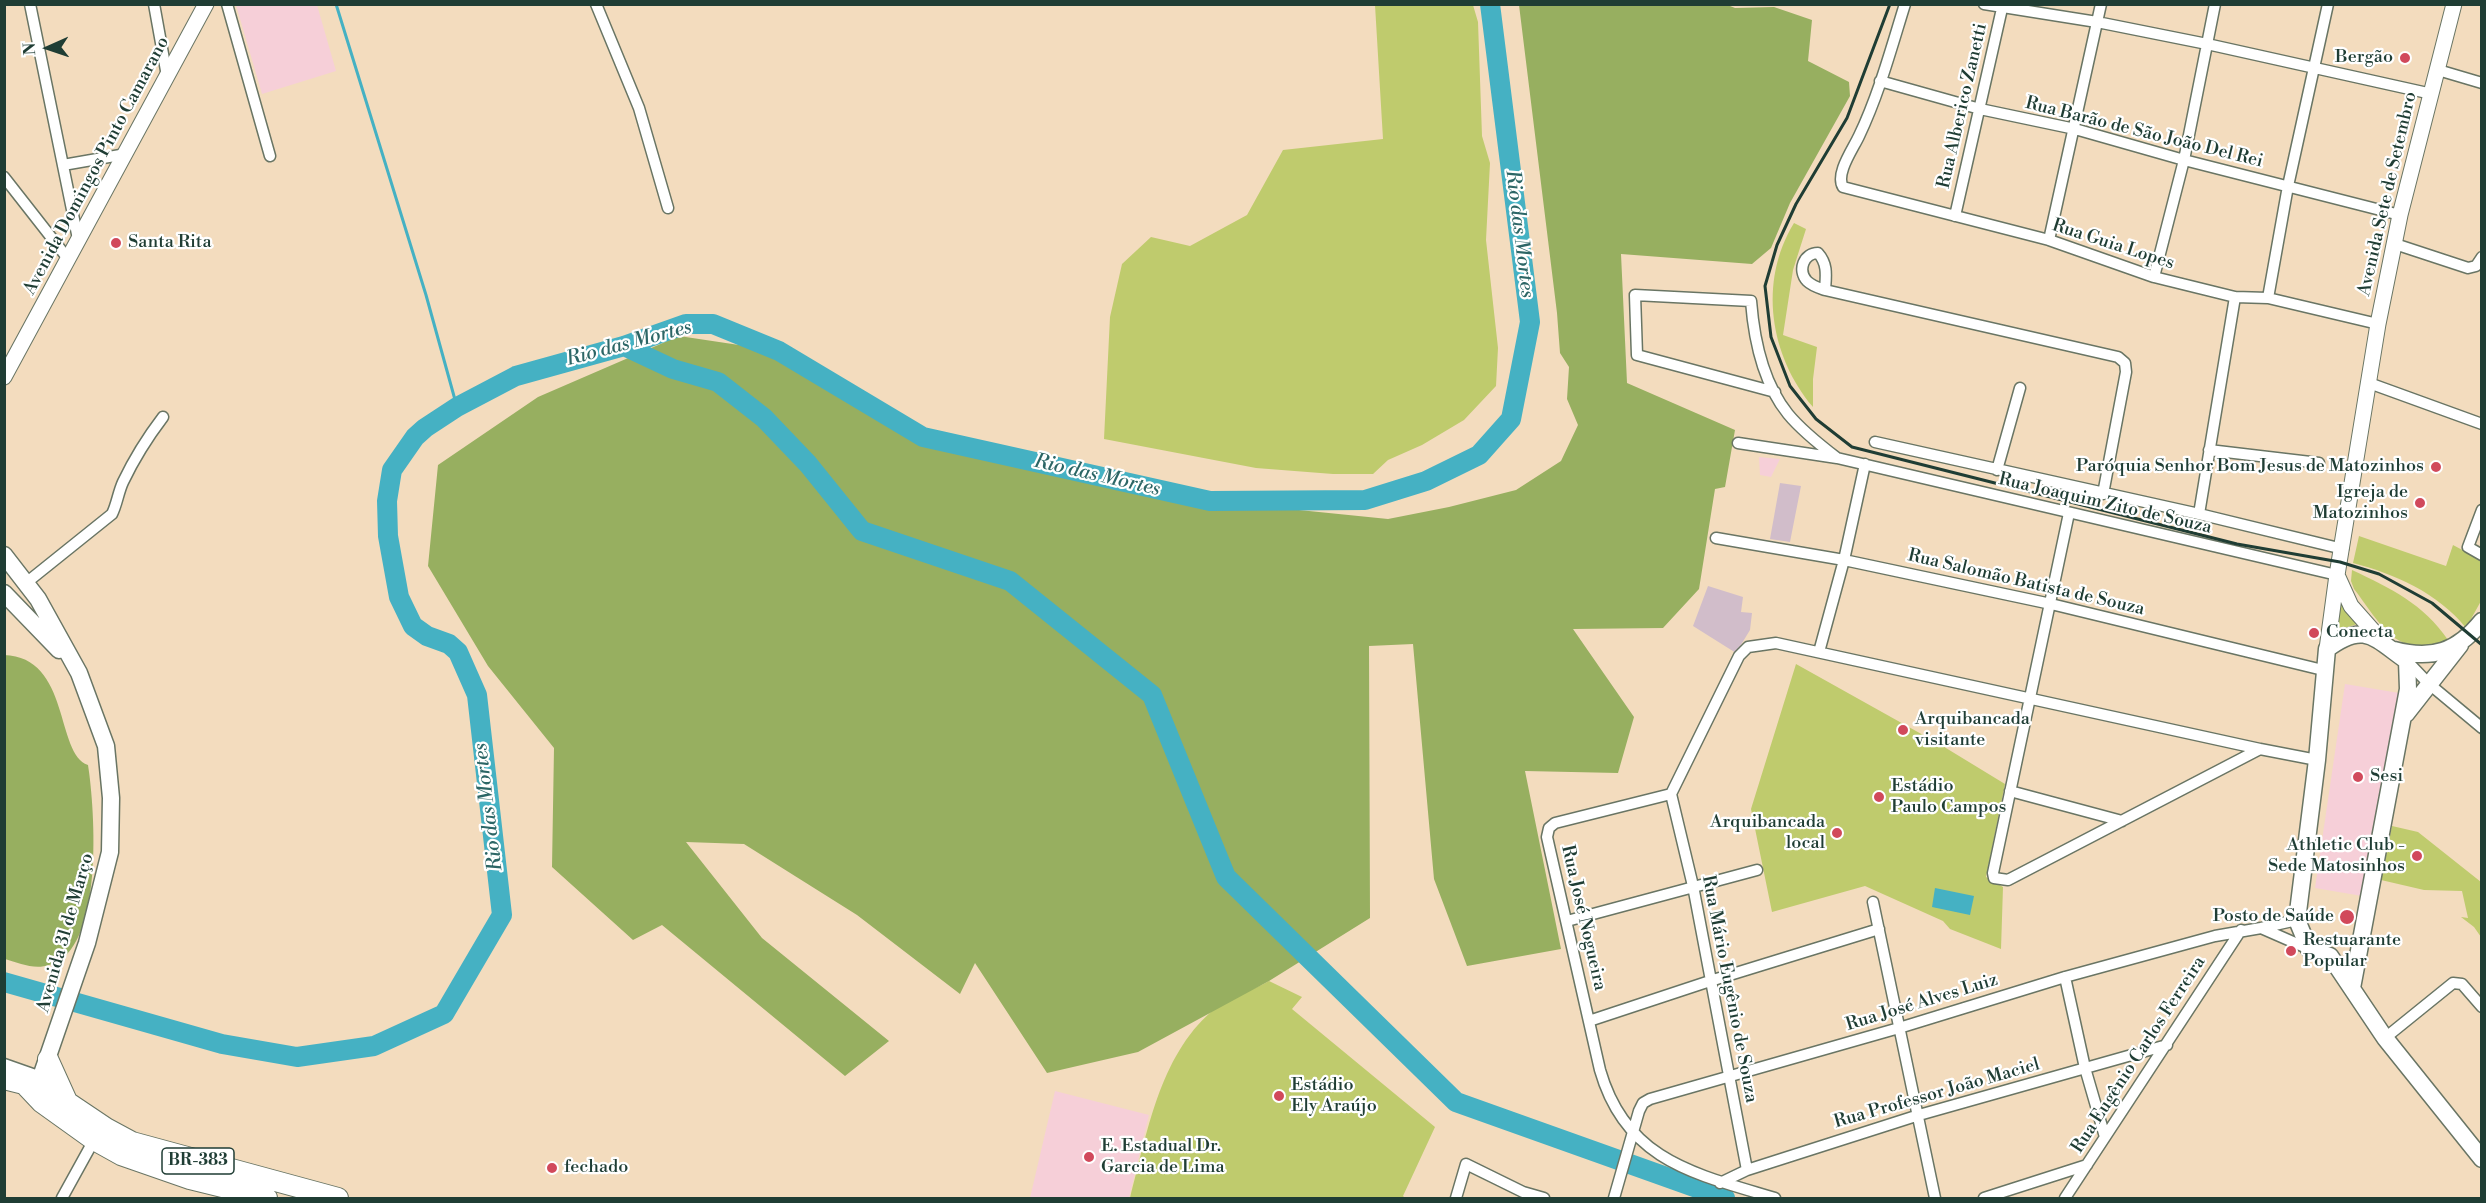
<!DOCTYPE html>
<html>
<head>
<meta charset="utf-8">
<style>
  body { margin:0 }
  #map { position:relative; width:2486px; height:1203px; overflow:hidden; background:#f3dcbe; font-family:"Libre Bodoni",serif }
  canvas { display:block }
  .frame { position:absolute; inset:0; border:6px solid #1f3d34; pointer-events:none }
  .north { position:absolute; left:18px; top:18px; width:60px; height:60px; -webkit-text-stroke:4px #fff; paint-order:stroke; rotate:267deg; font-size:16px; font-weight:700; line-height:24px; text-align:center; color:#1f3d34 }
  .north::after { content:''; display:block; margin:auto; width:21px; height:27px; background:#1f3d34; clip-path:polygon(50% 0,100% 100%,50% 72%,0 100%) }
</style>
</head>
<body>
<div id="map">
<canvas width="2486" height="1203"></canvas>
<div class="frame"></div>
<div class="north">N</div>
</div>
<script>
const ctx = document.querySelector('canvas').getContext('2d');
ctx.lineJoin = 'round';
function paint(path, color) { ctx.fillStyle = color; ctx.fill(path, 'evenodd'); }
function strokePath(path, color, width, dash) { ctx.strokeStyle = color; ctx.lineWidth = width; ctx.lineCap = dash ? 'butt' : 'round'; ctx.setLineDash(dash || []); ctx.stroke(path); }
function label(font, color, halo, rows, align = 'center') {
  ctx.font = font + ' "Libre Bodoni",serif'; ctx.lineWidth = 4.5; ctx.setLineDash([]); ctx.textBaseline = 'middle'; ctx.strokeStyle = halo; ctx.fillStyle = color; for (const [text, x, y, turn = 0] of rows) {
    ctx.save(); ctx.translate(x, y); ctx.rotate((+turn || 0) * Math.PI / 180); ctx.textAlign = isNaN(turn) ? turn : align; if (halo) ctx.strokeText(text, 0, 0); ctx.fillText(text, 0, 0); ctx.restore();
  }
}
paint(new Path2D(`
  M236 5H317L336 71 262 94Z
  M1759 457 1780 459 1771 477 1760 475Z
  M2345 684 2399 693 2362 896 2315 888Z
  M1055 1091 1149 1115 1129 1198H1030Z`), '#f6cfd8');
paint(new Path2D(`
  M1780 483 1801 486 1790 542 1770 539Z
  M1708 586 1743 597 1741 612 1752 613 1750 630 1736 653 1693 626Z`), '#d1bdca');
paint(new Path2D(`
  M1375 5H1473L1478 22 1482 136 1490 163 1486 240 1498 348 1496 386 1464 420 1422 445 1388 460 1373 474H1333L1256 468 1104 439 1110 317 1122 264 1151 237 1190 246 1247 215 1283 150 1383 139Z
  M1794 223 1806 229 1793 270 1783 335 1817 347 1813 379V407C1770 356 1758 282 1794 223Z
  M2359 536 2446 566 2453 545 2481 560V601L2466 628C2438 593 2395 574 2353 563Z
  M2352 570C2390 588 2424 604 2448 640 2395 660 2382 625 2354 589L2351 581Z
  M2341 593 2360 623 2336 631Z
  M1796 664 1941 745 2005 784 1986 877 2003 887 2001 949 1950 929 1943 921 1865 886 1772 912 1751 809Z
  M2392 826 2418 832 2481 882V937L2474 927 2461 917 2468 918 2462 891 2424 890 2381 880Z
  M1269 981 1302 997 1292 1009 1435 1127 1403 1196 1405 1198H1130C1147 1134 1159 1057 1212 1011 1226 999 1253 990 1269 981Z`), '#bfcb6d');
paint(new Path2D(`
  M1725 4 1735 8 1774 7 1812 20 1808 61 1849 82 1850 96 1790 203 1771 248 1752 264 1621 254 1627 383 1735 430 1725 487 1715 489 1699 589 1663 628 1573 629 1634 717 1618 773 1525 771 1561 949 1467 966 1434 879 1413 644 1369 646 1370 918 1269 981 1138 1052 1047 1073 975 963 960 994 857 915 744 844 686 842 762 938 889 1041 845 1076 662 925 633 940 552 867 554 748 488 666 428 566 438 465 538 397 679 336 779 351 924 437 1210 501 1388 519 1449 507 1516 490 1561 461 1578 425 1567 399 1569 367 1560 353 1557 313 1519 5Z
  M4 655C71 657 55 754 88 765 95 809 105 951 49 965 34 970 19 963 5 959Z`), '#97af60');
paint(new Path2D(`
  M1935 888 1974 896 1970 915 1932 907Z`), '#45b1c3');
strokePath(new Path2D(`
  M336 4 426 295 457 407`), '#45b1c3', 3);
strokePath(new Path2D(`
  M624 346 673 369 718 382 764 418 808 464 862 531 1010 581 1152 695 1226 877 1456 1102 1725 1198
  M4 982 222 1044 297 1057 374 1046 444 1014 502 915 477 695 458 652 449 644 427 636 413 626 399 597 388 536 387 501 392 470 415 437 425 428 457 407 516 376 624 346 686 324H713L779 351 923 437 1210 501 1365 500 1426 481 1479 455 1511 419 1530 322 1490 4`), '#45b1c3', 20);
const street = new Path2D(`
  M30 4 78 239
  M154 4 167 76
  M227 4 270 156
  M596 4 639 108 668 208
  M1905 4C1891 49 1879 94 1859 136 1853 149 1835 174 1843 187L2049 240 2154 277 2235 297 2268 298 2378 324
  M1984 4 2097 22 2207 44 2432 94
  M2438 70 2482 83
  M1880 81 1980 109 2075 129 2184 160 2400 215
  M63 165 126 154
  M4 177 69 260
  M1955 216 2003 4
  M2049 240 2101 4
  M2395 244 2468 268 2476 266 2482 257
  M2154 277 2184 160 2215 4
  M1825 290C1826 276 1828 264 1818 253 1804 253 1797 270 1807 281 1812 286 1819 288 1825 290L2118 357 2125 363 2126 372 2103 494
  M2268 298 2288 186 2328 4
  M2369 383 2482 424
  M1775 392 1637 355 1635 295 1751 301C1754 340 1763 383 1788 414 1802 431 1820 445 1837 458L2337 575
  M1875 442 2199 514 2343 549
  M1738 443 1837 458
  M2209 450 2319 463
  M1997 470 2020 388
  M2482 510 2468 547 2482 555
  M2069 513 1993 873 1994 878 2008 880 2260 749 2317 760
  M2199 514 2235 297
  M1716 538 1844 560 2051 604 2327 671
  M26 583 112 514C117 504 118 493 123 482 134 459 147 438 163 417
  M1819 652 1844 560 1865 464
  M2407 661 2428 683 2482 728
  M2010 791 2122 821
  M1671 794 1555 823 1549 828 1547 837 1600 1070C1626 1161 1695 1174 1775 1198
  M1873 902 1935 1198
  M2297 920 2261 928 2309 949
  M1567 921 1757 870
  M2065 977 2085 1068 2105 1137
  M1589 1021 1710 981 1879 929
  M2385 1038 2453 983 2462 984 2482 1007
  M4 1064 41 1077
  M1747 1170 1693 886 1671 794 1739 656 1748 647 1776 643 2260 749
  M1720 1183 1747 1170 1919 1115 2167 1045
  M62 1198 94 1140
  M1456 1198 1466 1164 1523 1192 1544 1198
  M1614 1198 1639 1111 1643 1103 1650 1099 1899 1028 2065 977 2215 936 2261 928
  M1984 1198 2087 1165
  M2065 1198 2241 930`);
const secondary = new Path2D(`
  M4 377 206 4
  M2337 575 2351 606 2382 641
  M2327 649 2337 575 2378 324 2400 215 2454 4`);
const primary = new Path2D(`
  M4 555 38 599 79 673 106 746 111 798 110 852 87 943 35 1094
  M4 593 59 650
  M2394 650C2432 660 2457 652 2482 621
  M2406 714 2460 645
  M2352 988 2408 689 2407 661C2374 638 2365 621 2327 649L2317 760 2297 920 2309 949 2330 956 2385 1038 2482 1159`);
const highway = new Path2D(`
  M48 1059 67 1101
  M4 1079 24 1084 39 1083 106 1128 132 1142 338 1198
  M24 1084 41 1102 94 1140 121 1155 190 1179 267 1198`);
strokePath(street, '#697564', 13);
strokePath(secondary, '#697564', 17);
strokePath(primary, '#697564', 19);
strokePath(highway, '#697564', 22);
strokePath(street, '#fff', 10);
strokePath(secondary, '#fff', 15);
strokePath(primary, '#fff', 16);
strokePath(highway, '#fff', 20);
strokePath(new Path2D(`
  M1890 4 1847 118 1796 204 1777 245 1765 286 1771 337 1790 386 1816 419 1852 447 2237 544 2340 562 2379 574 2432 603 2482 645`), '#1f3d34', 3);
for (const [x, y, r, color] of [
  [2405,58,6,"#d1495b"],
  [116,243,6,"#d1495b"],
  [2436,467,6,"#d1495b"],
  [2420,503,6,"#d1495b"],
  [2314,633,6,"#d1495b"],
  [1903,730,6,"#d1495b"],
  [2358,777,6,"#d1495b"],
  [1879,797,6,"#d1495b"],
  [1837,833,6,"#d1495b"],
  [2417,856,6,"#d1495b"],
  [2347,917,8,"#d1495b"],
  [2291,951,6,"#d1495b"],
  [1279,1096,6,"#d1495b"],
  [1089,1157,6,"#d1495b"],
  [552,1168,6,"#d1495b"]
]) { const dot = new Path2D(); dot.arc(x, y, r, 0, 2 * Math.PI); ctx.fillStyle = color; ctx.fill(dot); strokePath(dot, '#fff', 2); }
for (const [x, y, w] of [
  [198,1161,72]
]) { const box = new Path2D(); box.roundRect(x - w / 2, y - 13, w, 26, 4.5); ctx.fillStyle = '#fff'; ctx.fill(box); strokePath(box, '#1f3d34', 1.5); }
label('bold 16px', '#1f3d34', null, [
  ["BR-383",198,1161]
]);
label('18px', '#1f3d34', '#fff', [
  ["Bergão",2393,58,"right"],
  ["Santa Rita",128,243],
  ["Paróquia Senhor Bom Jesus de Matozinhos",2424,467,"right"],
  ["Igreja de",2408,493,"right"],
  ["Matozinhos",2408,514,"right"],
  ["Conecta",2326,633],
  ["Arquibancada",1915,720],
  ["visitante",1915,741],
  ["Sesi",2370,777],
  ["Estádio",1891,787],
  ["Paulo Campos",1891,808],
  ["Arquibancada",1825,823,"right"],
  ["local",1825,844,"right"],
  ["Athletic Club -",2405,846,"right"],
  ["Sede Matosinhos",2405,867,"right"],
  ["Posto de Saúde",2334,917,"right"],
  ["Restuarante",2303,941],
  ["Popular",2303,962],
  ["Estádio",1291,1086],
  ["Ely Araújo",1291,1107],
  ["E. Estadual Dr.",1101,1147],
  ["Garcia de Lima",1101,1168],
  ["fechado",564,1168]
], 'left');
label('18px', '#1f3d34', '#fff', [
  ["Rua Alberico Zanetti",1963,106,-77],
  ["Rua Barão de São João Del Rei",2144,133,14],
  ["Avenida Domingos Pinto Camarano",97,166,-62],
  ["Avenida Sete de Setembro",2388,194,-77],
  ["Rua Guia Lopes",2113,245,18],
  ["Rua Joaquim Zito de Souza",2105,504,13],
  ["Rua Salomão Batista de Souza",2026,583,13],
  ["Rua José Nogueira",1583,918,77],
  ["Avenida 31 de Março",66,933,-74],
  ["Rua Mário Eugênio de Souza",1729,989,79],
  ["Rua José Alves Luiz",1922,1003,-17],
  ["Rua Eugênio Carlos Ferreira",2139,1055,-57],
  ["Rua Professor João Maciel",1937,1094,-16]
]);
label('italic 20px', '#2c6666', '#fff', [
  ["Rio das Mortes",1519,234,83],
  ["Rio das Mortes",629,344,-15],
  ["Rio das Mortes",1097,476,13],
  ["Rio das Mortes",489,807,-97]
]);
</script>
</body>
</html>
